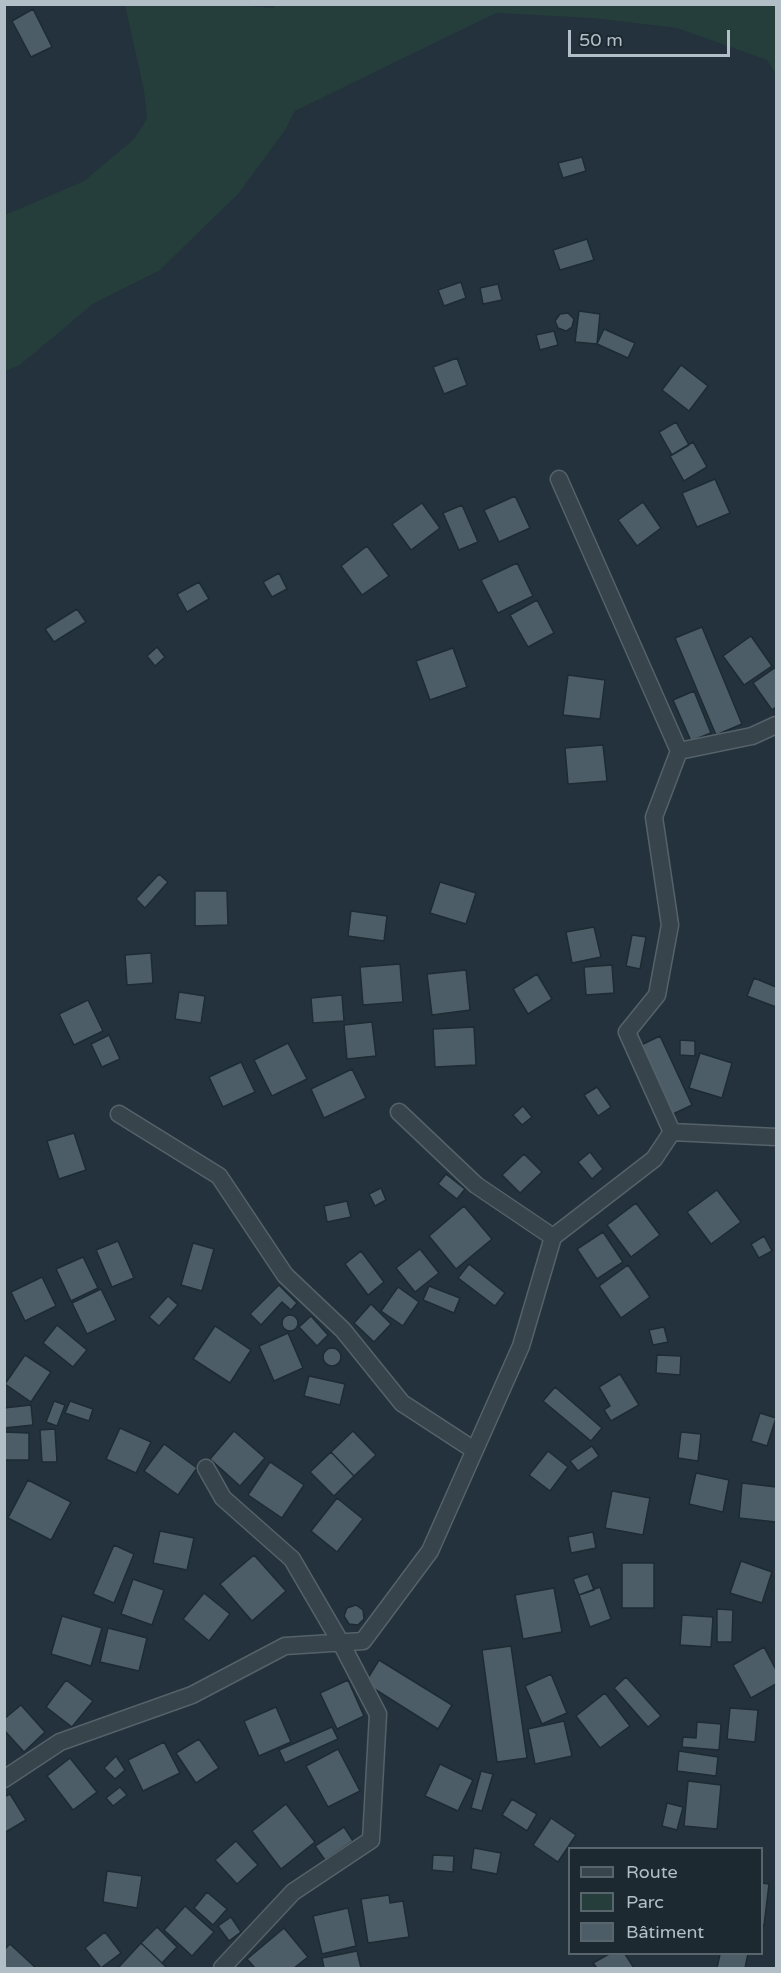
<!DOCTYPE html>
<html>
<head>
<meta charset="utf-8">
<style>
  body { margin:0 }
  #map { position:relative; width:781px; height:1973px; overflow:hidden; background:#23323c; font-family:"Varela Round",sans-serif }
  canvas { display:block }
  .frame { position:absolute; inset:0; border:6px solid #b2bfc7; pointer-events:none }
  .legend { position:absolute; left:568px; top:1847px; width:195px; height:108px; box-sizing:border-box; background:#1c2931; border:2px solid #58656d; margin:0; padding:8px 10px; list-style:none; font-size:18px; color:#b2bfc7 }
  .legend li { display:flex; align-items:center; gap:12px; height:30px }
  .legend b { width:30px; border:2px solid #58656d }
  .scale { position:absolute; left:568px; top:30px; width:162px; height:27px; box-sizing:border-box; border:3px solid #b2bfc7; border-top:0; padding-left:8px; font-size:18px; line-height:21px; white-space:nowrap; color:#b2bfc7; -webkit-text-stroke:4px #1c2931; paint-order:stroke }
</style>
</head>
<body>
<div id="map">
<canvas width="781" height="1973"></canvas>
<div class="frame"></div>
<ul class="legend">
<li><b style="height:8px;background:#37444c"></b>Route</li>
<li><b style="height:16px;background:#253d3b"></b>Parc</li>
<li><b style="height:16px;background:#4c5d67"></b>Bâtiment</li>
</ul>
<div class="scale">50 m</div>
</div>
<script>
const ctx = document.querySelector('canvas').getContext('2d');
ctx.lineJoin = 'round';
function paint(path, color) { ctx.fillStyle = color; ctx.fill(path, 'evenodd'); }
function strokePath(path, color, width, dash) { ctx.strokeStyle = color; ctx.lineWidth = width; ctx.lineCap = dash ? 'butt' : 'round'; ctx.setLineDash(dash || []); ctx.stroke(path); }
paint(new Path2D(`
  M249 5 250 6 273 8 278 4 776 5V74L767 60 677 28 592 18 496 13 295 111 284 132 238 194 160 270 93 304 20 365 5 371V215L84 181 134 139 147 119 144 91 125 5Z`), '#253d3b');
const building = new Path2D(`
  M33 9 52 47 31 57 12 21Z
  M582 157 586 171 563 178 558 163Z
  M587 239 594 260 560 270 553 250Z
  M461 282 466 298 444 306 438 290Z
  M498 284 502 300 483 304 480 288Z
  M579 311 600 314 597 344 575 342Z
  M568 313 574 319 572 327 566 331 558 328 555 321 560 314Z
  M604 329 635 343 628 358 597 344Z
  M554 331 558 345 540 350 536 335Z
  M457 358 467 385 444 394 433 367Z
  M681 365 708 386 689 411 662 390Z
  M676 422 689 445 672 455 659 432Z
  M693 442 707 467 684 481 670 456Z
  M715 479 730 513 697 527 682 493Z
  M515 496 530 528 499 542 484 510Z
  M643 502 661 528 637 546 618 520Z
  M422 503 440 528 411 550 392 524Z
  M462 505 478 542 459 550 443 513Z
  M367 546 389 576 362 595 341 566Z
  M517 563 533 596 498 613 481 580Z
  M279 573 287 589 272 597 263 582Z
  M199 582 209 599 187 612 177 594Z
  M537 600 554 633 528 647 510 615Z
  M77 609 86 622 54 642 45 629Z
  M702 627 742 724 716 735 675 638Z
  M751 636 772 666 744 685 723 656Z
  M157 647 165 657 155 666 147 656Z
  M453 648 467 687 430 700 416 661Z
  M776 667V707L772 710 753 683Z
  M568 675 605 680 600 719 563 715Z
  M694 691 711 733 691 741 673 700Z
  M603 745 607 781 568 784 565 748Z
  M159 874 168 882 145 908 136 899Z
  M440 882 476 893 466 924 430 913Z
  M195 891H227L228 925 195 926Z
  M351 911 387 916 384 941 348 936Z
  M594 927 601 957 572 963 566 932Z
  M632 935 646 937 640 969 626 966Z
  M151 953 153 983 127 985 125 955Z
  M400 964 403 1002 363 1005 360 967Z
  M612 965 614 993 586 995 584 967Z
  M466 970 470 1010 432 1015 427 974Z
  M537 974 552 999 528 1014 513 989Z
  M754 978 776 987V1007L747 996Z
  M179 992 205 996 201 1023 175 1019Z
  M342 995 344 1021 313 1023 311 998Z
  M88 1000 103 1031 74 1045 59 1014Z
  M372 1022 376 1056 347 1059 344 1025Z
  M474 1027 476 1065 435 1067 433 1029Z
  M109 1035 120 1059 102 1067 91 1044Z
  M660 1036 692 1105 671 1115 639 1046Z
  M680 1040 695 1041V1056L680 1055Z
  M288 1043 307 1079 272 1096 254 1060Z
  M700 1053 732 1063 722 1098 689 1088Z
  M241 1062 255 1092 223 1107 209 1077Z
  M352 1069 366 1098 324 1118 311 1089Z
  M597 1087 611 1107 598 1116 584 1095Z
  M523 1106 532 1117 522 1125 513 1115Z
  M74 1133 86 1170 59 1179 47 1141Z
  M590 1152 603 1169 592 1179 578 1162Z
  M524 1154 542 1172 520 1193 502 1175Z
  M446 1174 465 1189 457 1199 438 1184Z
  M381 1188 386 1200 375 1206 369 1194Z
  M717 1190 741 1222 711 1244 687 1212Z
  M347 1201 351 1217 327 1222 324 1206Z
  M636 1203 660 1235 631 1257 607 1225Z
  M464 1206 492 1239 456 1269 429 1236Z
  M603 1232 623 1262 597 1279 577 1249Z
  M764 1236 772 1251 759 1258 751 1244Z
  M118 1241 134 1278 112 1287 96 1250Z
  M193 1243 214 1249 202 1291 181 1285Z
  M420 1249 439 1273 415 1292 396 1268Z
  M361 1251 384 1282 368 1295 345 1264Z
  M83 1257 98 1288 71 1301 56 1269Z
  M469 1264 505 1293 495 1306 458 1278Z
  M628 1265 650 1297 621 1318 599 1286Z
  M42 1277 56 1306 25 1321 11 1292Z
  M279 1285 297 1303 291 1310 282 1302 261 1325 250 1314Z
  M429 1286 460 1298 454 1313 423 1300Z
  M398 1287 419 1302 403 1326 381 1311Z
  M101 1289 116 1320 87 1334 72 1303Z
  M168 1296 178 1305 159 1326 149 1317Z
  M371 1304 391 1324 374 1342 354 1323Z
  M282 1323a8 8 0 1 1 16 0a8 8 0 1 1-16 0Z
  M311 1316 328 1335 317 1346 299 1327Z
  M57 1325 87 1350 73 1367 43 1343Z
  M215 1326 251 1350 230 1383 193 1359Z
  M664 1327 668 1342 653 1345 649 1330Z
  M288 1333 303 1368 274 1381 259 1346Z
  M323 1357a9 9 0 1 1 18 0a9 9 0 1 1-18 0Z
  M25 1355 51 1372 31 1402 5 1384Z
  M657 1355 681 1356 680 1375 656 1373Z
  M620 1374 639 1405 611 1421 604 1410 610 1406 599 1387Z
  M309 1376 345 1384 340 1405 304 1396Z
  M555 1387 602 1428 591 1441 543 1401Z
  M54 1401 65 1405 57 1426 46 1422Z
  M70 1401 93 1409 89 1421 65 1413Z
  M31 1405 33 1425 4 1428V1408Z
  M760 1413 776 1418 767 1446 751 1441Z
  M120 1428 151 1442 136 1473 106 1459Z
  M55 1429 57 1462H42L40 1430Z
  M234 1431 265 1458 240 1486 210 1459Z
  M353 1431 376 1455 354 1476 331 1452Z
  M4 1432 29 1433V1460H4Z
  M681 1432 701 1434 698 1461 678 1458Z
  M164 1444 197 1468 178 1495 144 1471Z
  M592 1446 599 1456 578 1471 570 1461Z
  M548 1451 568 1467 550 1491 529 1475Z
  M331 1452 354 1476 334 1496 310 1472Z
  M270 1462 304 1485 282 1518 248 1495Z
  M696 1473 729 1480 723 1512 689 1504Z
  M28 1480 71 1502 51 1540 8 1518Z
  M742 1483 776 1487V1522L739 1518Z
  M612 1491 650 1498 643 1535 605 1528Z
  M337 1498 363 1519 337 1552 311 1531Z
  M160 1531 194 1538 187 1570 153 1563Z
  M593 1532 596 1548 571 1553 568 1537Z
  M114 1545 134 1554 114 1603 93 1594Z
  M254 1555 286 1591 252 1621 220 1584Z
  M741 1561 772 1572 762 1603 730 1593Z
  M622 1563H654V1608H622Z
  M588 1574 594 1590 579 1595 573 1579Z
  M133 1579 164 1590 152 1625 121 1614Z
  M600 1587 611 1619 590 1627 579 1595Z
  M554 1588 562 1632 523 1639 515 1595Z
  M204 1593 230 1614 209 1641 183 1619Z
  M356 1605 363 1610 364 1619 358 1625 349 1624 344 1616 347 1608Z
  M717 1609 733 1610 732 1642H717Z
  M682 1615 713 1617 711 1647 680 1645Z
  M62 1616 102 1628 91 1666 51 1654Z
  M108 1628 147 1638 139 1671 100 1662Z
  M511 1646 527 1758 497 1762 482 1650Z
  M764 1647 776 1670V1684L751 1698 733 1665Z
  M379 1660 452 1705 438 1729 365 1683Z
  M551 1674 567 1713 542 1724 525 1686Z
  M626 1677 661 1716 648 1727 614 1688Z
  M66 1680 93 1701 72 1727 46 1707Z
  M348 1680 364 1716 337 1729 320 1693Z
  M605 1693 630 1726 600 1748 576 1716Z
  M21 1705 45 1732 24 1752 4 1730V1719Z
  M276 1707 291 1742 259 1756 244 1721Z
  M730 1708 758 1710 755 1742 727 1739Z
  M564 1721 572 1756 535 1764 528 1729Z
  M697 1722 721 1724 719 1750 682 1747 683 1737 696 1738Z
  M332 1727 338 1739 285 1763 279 1750Z
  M199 1739 219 1768 196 1783 176 1753Z
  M164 1742 180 1773 143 1791 128 1760Z
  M338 1749 360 1791 328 1807 306 1766Z
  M679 1751 718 1757 716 1776 677 1771Z
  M116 1756 125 1770 115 1779 104 1768Z
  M70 1758 97 1792 73 1810 47 1776Z
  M440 1764 473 1780 458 1811 425 1796Z
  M481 1771 493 1774 482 1811 471 1808Z
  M688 1781 721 1785 717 1829 684 1826Z
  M120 1787 127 1795 113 1806 106 1798Z
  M10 1794 26 1820 4 1833V1797Z
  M512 1799 537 1814 527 1831 502 1815Z
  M667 1803 683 1807 677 1830 662 1826Z
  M286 1804 315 1842 281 1869 252 1831Z
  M551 1818 576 1835 558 1862 533 1845Z
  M344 1827 353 1841 325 1860 315 1846Z
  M236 1841 258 1865 237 1884 215 1860Z
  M474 1848 501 1853 497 1874 471 1869Z
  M433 1855 454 1856 453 1872 432 1870Z
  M107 1871 142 1876 137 1908 103 1902Z
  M762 1883 769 1884 764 1926 762 1925Z
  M207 1892 227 1909 213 1925 194 1908Z
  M389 1895 390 1903 403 1901 409 1937 368 1943 361 1899Z
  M185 1906 214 1932 192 1956 164 1930Z
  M348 1908 356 1946 322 1954 313 1916Z
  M231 1917 241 1932 229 1941 218 1926Z
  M157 1927 177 1947 162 1963 141 1943Z
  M284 1928 308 1957 294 1968H255L247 1959Z
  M105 1932 121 1953 101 1968 85 1948Z
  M141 1943 162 1963 167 1968H118Z
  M10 1944 36 1968H4V1950Z
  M357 1951 361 1968H324L322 1958Z
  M609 1954H625L634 1968H597L593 1963Z
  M720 1954H748L745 1968H717Z`);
paint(building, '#4c5d67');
strokePath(building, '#1e2b33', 1.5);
const street = new Path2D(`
  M559 479 679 751
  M399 1112 476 1185 553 1237
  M119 1114 219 1176 285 1275 343 1330 402 1403 474 1450
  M672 1132 627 1032 657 995 670 925 654 817 679 751 752 736 776 725
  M206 1468 223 1498 292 1559 341 1643 378 1714 371 1840 293 1892 222 1968
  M4 1779 60 1742 192 1695 285 1646 363 1641 430 1551 521 1346 553 1237 654 1159 672 1132 776 1137`);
strokePath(street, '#55626a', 19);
strokePath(street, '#37444c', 16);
</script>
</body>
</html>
